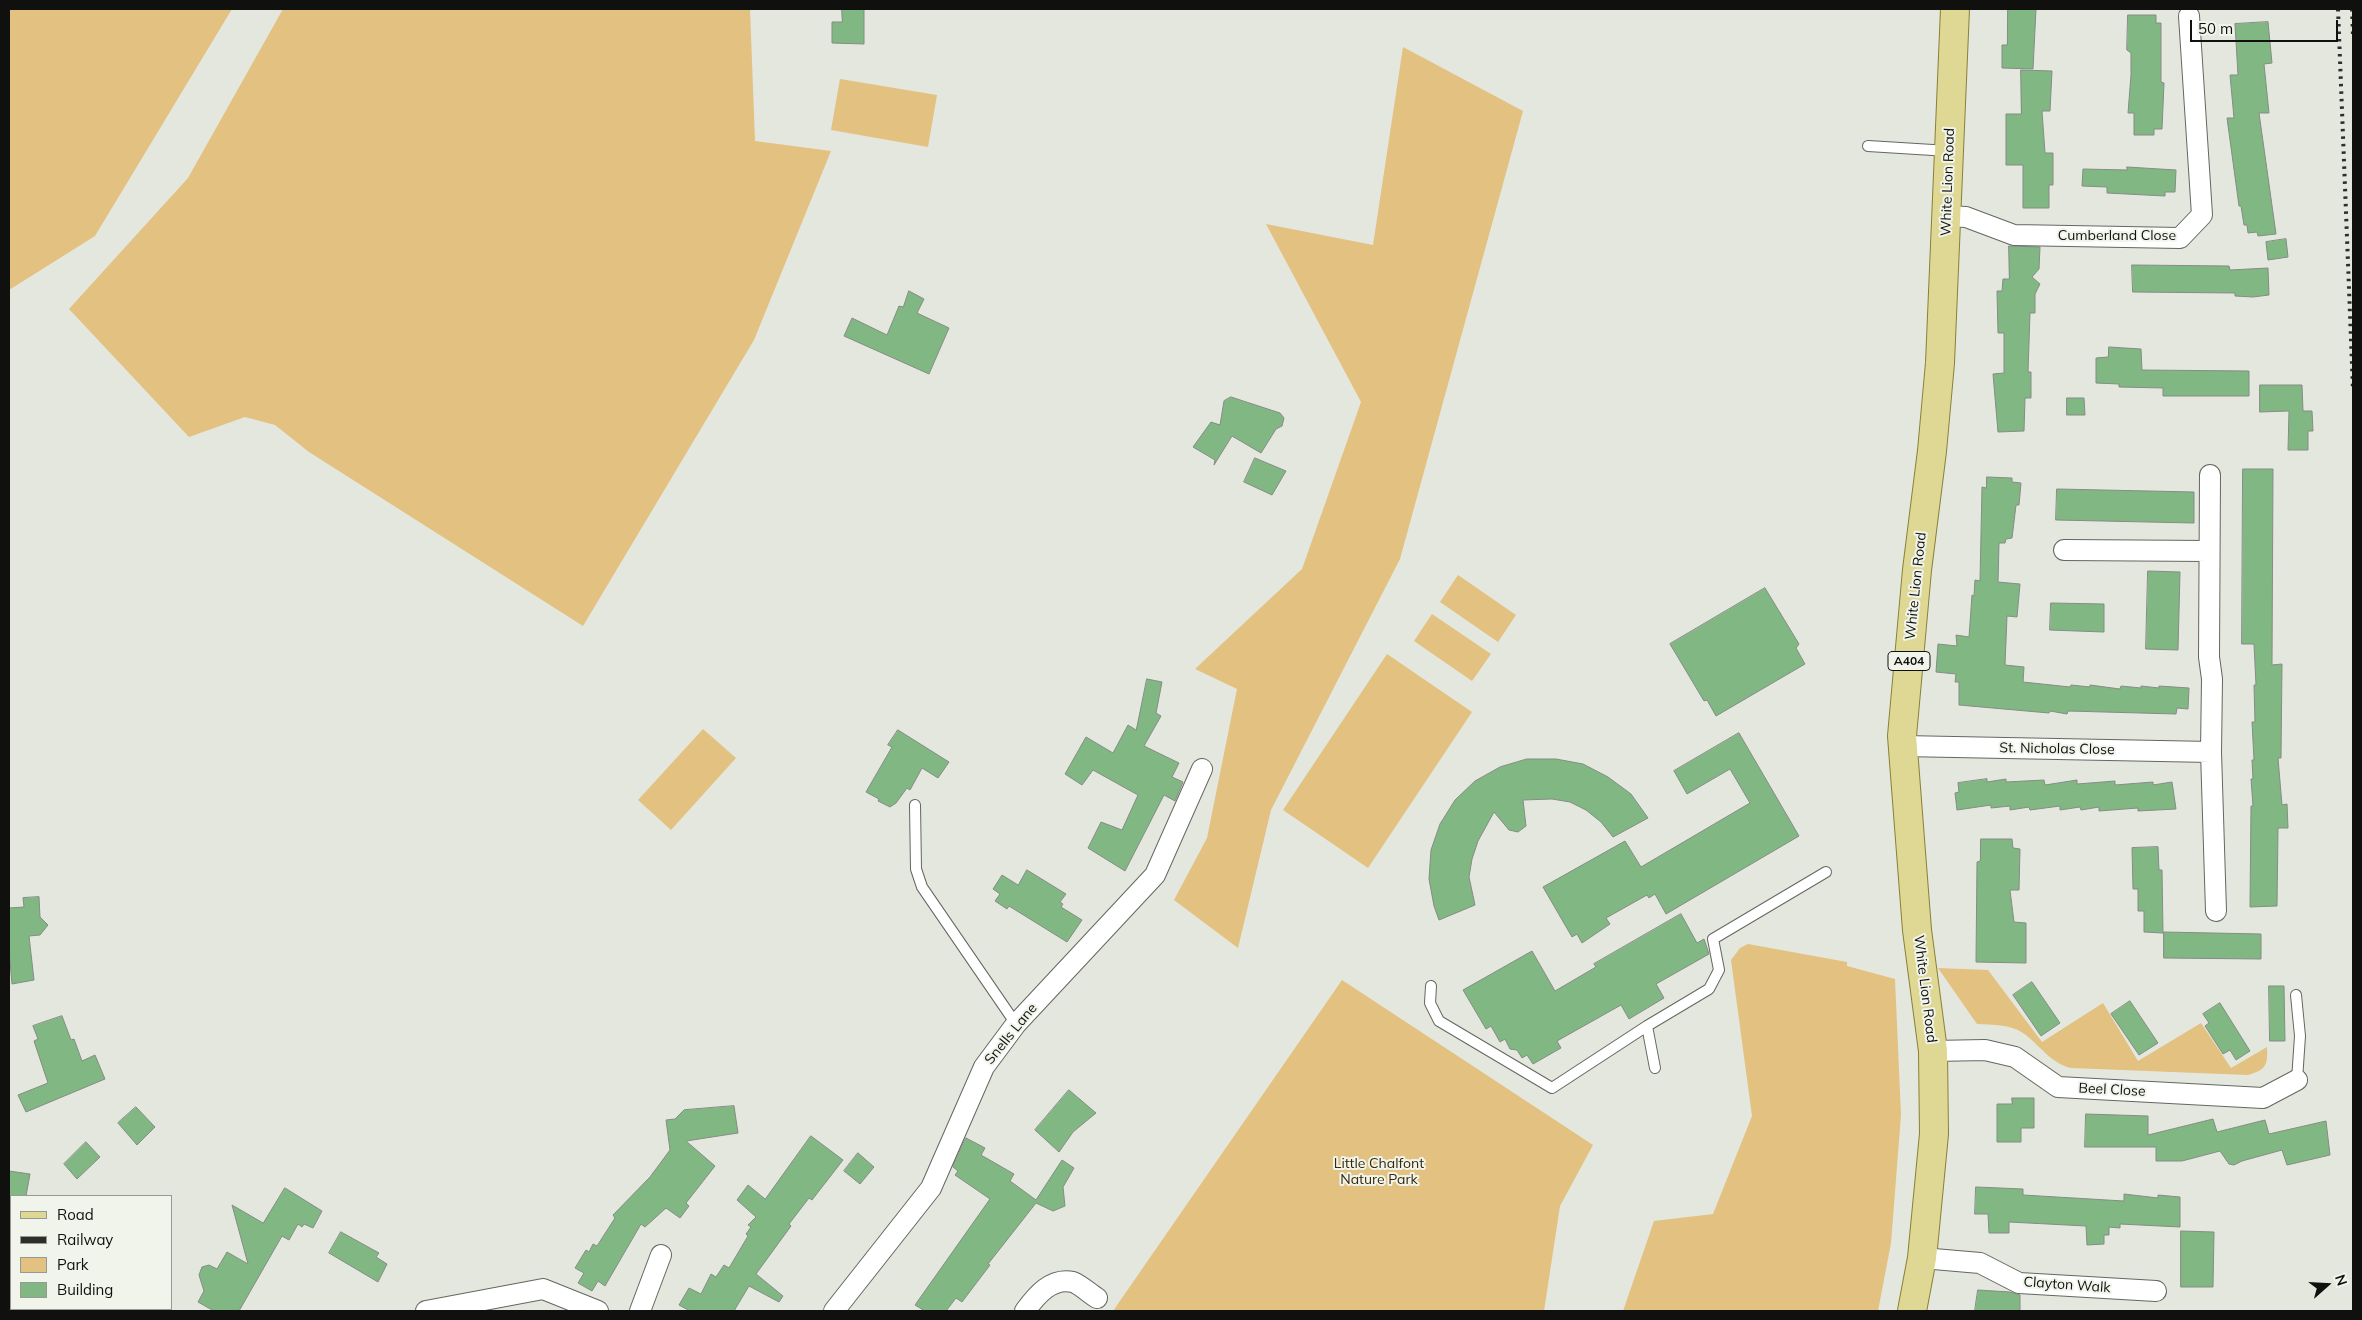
<!DOCTYPE html>
<html>
<head>
<meta charset="utf-8">
<style>
  body { margin:0 }
  #map { position:relative; width:2362px; height:1320px; overflow:hidden; background:#e4e7de; font-family:Mulish,sans-serif }
  canvas { display:block }
  .frame { position:absolute; inset:0; border:10px solid #10110e; pointer-events:none }
  .legend { position:absolute; left:10px; top:1195px; width:162px; height:115px; box-sizing:border-box; background:#f1f4eb; border:1px solid #979993; margin:0; padding:6px 9px; list-style:none; font-size:15px; color:#10110e }
  .legend li { display:flex; align-items:center; gap:10px; height:25px }
  .legend b { width:25px; border:1px solid #979993 }
  .north { position:absolute; left:2302px; top:1260px; width:50px; height:50px; -webkit-text-stroke:4px #f1f4eb; paint-order:stroke; rotate:71deg; font-size:14px; font-weight:700; line-height:20px; text-align:center; color:#10110e }
  .north::after { content:''; display:block; margin:auto; width:18px; height:22px; background:#10110e; clip-path:polygon(50% 0,100% 100%,50% 72%,0 100%) }
  .scale { position:absolute; left:2190px; top:20px; width:148px; height:22px; box-sizing:border-box; border:2px solid #10110e; border-top:0; padding-left:6px; font-size:15px; line-height:18px; white-space:nowrap; color:#10110e; -webkit-text-stroke:4px #f1f4eb; paint-order:stroke }
</style>
</head>
<body>
<div id="map">
<canvas width="2362" height="1320"></canvas>
<div class="frame"></div>
<ul class="legend">
<li><b style="height:6px;background:#dfd894"></b>Road</li>
<li><b style="height:6px;background:#2d2e2a"></b>Railway</li>
<li><b style="height:14px;background:#e3c180"></b>Park</li>
<li><b style="height:14px;background:#81b782"></b>Building</li>
</ul>
<div class="north">N</div>
<div class="scale">50 m</div>
</div>
<script>
const ctx = document.querySelector('canvas').getContext('2d');
ctx.lineJoin = 'round';
function paint(path, color) { ctx.fillStyle = color; ctx.fill(path, 'evenodd'); }
function strokePath(path, color, width, dash) { ctx.strokeStyle = color; ctx.lineWidth = width; ctx.lineCap = dash ? 'butt' : 'round'; ctx.setLineDash(dash || []); ctx.stroke(path); }
function label(font, color, halo, rows, align = 'center') {
  ctx.font = font + ' Mulish,sans-serif'; ctx.lineWidth = 4; ctx.setLineDash([]); ctx.textBaseline = 'middle'; ctx.strokeStyle = halo; ctx.fillStyle = color; for (const [text, x, y, turn = 0] of rows) {
    ctx.save(); ctx.translate(x, y); ctx.rotate((+turn || 0) * Math.PI / 180); ctx.textAlign = isNaN(turn) ? turn : align; if (halo) ctx.strokeText(text, 0, 0); ctx.fillText(text, 0, 0); ctx.restore();
  }
}
paint(new Path2D(`
  M9 9H232L95 236 9 290Z
  M283 9H750L755 141 831 151 754 340 583 626 309 452 275 425 245 417 189 437 69 309 188 178Z
  M1403 47 1523 111 1400 559 1271 810 1238 948 1174 900 1207 838 1237 689 1195 669 1302 569 1361 402 1266 224 1373 245Z
  M840 79 937 95 928 147 831 130Z
  M1458 575 1516 615 1498 642 1440 602Z
  M1432 614 1491 654 1472 681 1414 641Z
  M1387 654 1472 712 1368 868 1283 810Z
  M703 729 736 758 671 830 638 800Z
  M1748 944 1847 962V966L1895 979 1901 1115 1891 1243 1878 1311H1623L1654 1221 1713 1214 1752 1116 1731 960 1740 948Z
  M1938 968 1988 970 2042 1042 2103 1003 2138 1061 2201 1023 2231 1068 2267 1047C2268 1065 2266 1070 2248 1075L2071 1068C2050 1063 2040 1045 2023 1033 2010 1024 1992 1025 1977 1024Z
  M1342 980 1593 1145 1560 1206 1544 1311H1113Z`), '#e3c180');
const building = new Path2D(`
  M842 9H864V44L832 43V22H842Z
  M2008 9H2036L2033 69 2002 68V45H2007Z
  M2128 15H2156V23H2161V82L2164 83 2162 129H2154V135H2134V113H2128L2131 75V53L2127 50Z
  M2268 22 2272 63 2264 64 2269 113H2259L2276 234 2258 236 2257 232 2248 233 2247 225H2244L2241 206H2239L2227 118H2234L2230 75H2238L2235 24Z
  M2021 70 2052 71 2050 111H2042L2045 153H2053V185H2049V208H2023V165H2006V114H2021Z
  M2127 167 2176 170 2175 192H2165V196L2107 193V187L2082 186 2083 169 2127 170Z
  M2286 239 2288 257 2268 260 2266 242Z
  M2009 246 2040 247 2039 269 2032 277 2040 284 2035 294V313H2030L2028 372H2031V398H2025L2024 431 1998 432 1993 374 2004 373V333H1998L1997 291H2002L2003 279H2009Z
  M2132 265 2229 266 2230 270 2268 268 2269 295 2253 297 2235 296V293L2133 292Z
  M909 291 924 299 917 313 949 328 929 374 844 336 852 318 887 335 899 306 903 307Z
  M2109 347 2141 349 2142 370 2249 371V396H2163V388L2119 387V384L2096 383V358L2108 357Z
  M2260 385H2302L2303 411H2312L2313 431H2308V450H2288L2289 411 2260 412Z
  M1231 397 1280 413 1284 418 1282 426 1276 429 1261 453 1232 436 1214 465 1215 460 1193 447 1211 422 1220 425 1224 401Z
  M2067 398H2084L2085 415H2067Z
  M1255 458 1286 471 1272 495 1244 482Z
  M2243 469H2273L2272 665 2282 664 2281 758H2278L2282 805 2287 804 2288 828H2278L2277 906 2250 907 2251 806H2253L2251 779H2253L2252 760H2254L2252 722H2255L2254 685H2256L2254 644H2242Z
  M1987 477 2012 478V482L2021 483 2019 505H2016L2012 538 2006 539 2005 543H1999L1998 582 2020 584 2017 617 2007 616 2005 665 2024 667 2023 682 2070 687 2071 685 2090 687V685L2120 689 2121 686 2141 688V686L2159 688V686L2189 688 2188 709 2177 708 2176 714 2068 711 2067 714 2050 711 2049 713 1959 705V682H1955L1956 674 1936 672 1938 644 1957 646 1956 635 1969 637 1972 595 1974 596 1975 580 1980 581 1982 487 1986 488Z
  M2057 489 2194 492V523L2056 520Z
  M2148 571 2180 572 2178 650 2146 649Z
  M1765 588 1799 644 1796 648 1805 664 1716 716 1707 700 1704 701 1670 644Z
  M2051 603 2104 604V632L2050 630Z
  M1147 679 1162 682 1156 713 1161 716 1144 746 1179 763 1172 777 1183 782 1175 801 1164 795 1125 871 1088 848 1101 822 1122 830 1138 795 1093 770 1082 785 1065 774 1086 737 1113 753 1128 725 1136 730Z
  M898 730 949 762 938 778 922 768 910 790 907 788 896 803 890 807 878 801 879 799 866 792 892 747 888 745Z
  M1739 733 1799 836 1666 914 1655 894 1649 898 1647 895 1606 918 1610 924 1582 943 1577 934 1572 937 1543 887 1625 841 1641 867 1750 803 1730 769 1687 794 1674 771Z
  M1527 759H1556L1583 764 1608 777 1631 794 1648 818 1613 837 1601 822 1586 810 1570 802 1552 799 1523 800 1526 826 1518 832 1509 830 1494 812 1478 841 1472 859 1469 877 1475 905 1439 920 1434 906 1429 879 1431 850 1440 824 1455 800 1475 781 1500 767Z
  M1987 779V782L2006 779V782L2044 780 2045 785 2077 780V784L2115 781V785L2153 782V785L2172 782 2176 809 2138 811V808L2099 811V807L2081 810 2080 807 2060 810V806L2030 810 2029 807 2010 810V806L1991 808V805L1957 810 1955 793 1959 792 1958 783Z
  M1981 839H2012L2013 848 2020 849 2019 890H2010L2014 922 2026 923V963L1976 962 1977 862 1980 861Z
  M2158 847 2159 870H2162L2163 933 2144 932V911H2138V889H2133L2132 848Z
  M1027 870 1066 894 1060 902 1063 904 1061 907 1082 920 1067 942 1009 906 1007 909 995 901 1000 894 993 889 1002 875 1018 885Z
  M39 897 40 917 48 925 40 935 29 936 34 980 12 984 9 951V908L24 907 23 898Z
  M1681 914 1697 943 1704 939 1709 954 1656 984 1664 998 1629 1019 1621 1005 1557 1041 1561 1048 1533 1064 1527 1055 1522 1058 1517 1050 1510 1049 1505 1039 1500 1042 1491 1026 1486 1029 1463 990 1532 951 1555 991 1596 967 1594 964Z
  M2164 932 2261 934V959L2164 958Z
  M2032 982 2060 1023 2041 1036 2013 995Z
  M2269 986H2284L2285 1041H2270Z
  M2130 1001 2158 1043 2139 1055 2111 1014Z
  M2220 1003 2250 1051 2236 1060 2230 1050 2223 1054 2205 1026 2209 1023 2203 1014Z
  M62 1016 71 1040 74 1039 82 1061 95 1055 105 1079 26 1112 18 1095 48 1083 34 1041 38 1039 33 1026Z
  M1069 1090 1096 1113 1073 1132 1059 1152 1035 1130Z
  M2012 1098H2034V1128H2021V1142H1997V1104H2012Z
  M734 1106 738 1133 686 1141 715 1166 686 1203 689 1206 680 1218 666 1208 645 1227 641 1224 605 1286 598 1281 592 1291 578 1283 584 1273 575 1268 586 1250 589 1252 593 1244 597 1246 615 1218 613 1215 650 1177 670 1150 666 1120 675 1119 684 1110Z
  M136 1107 155 1127 137 1145 118 1123Z
  M2086 1114 2148 1116V1135L2213 1119 2217 1132 2265 1120 2269 1134 2326 1121 2330 1155 2287 1165 2282 1150 2242 1161 2234 1165 2229 1164 2220 1151 2182 1161H2156V1147H2085Z
  M811 1136 843 1160 812 1200 809 1198 789 1224 791 1226 756 1274 783 1296 779 1302 749 1286 734 1311H690L679 1305 689 1288 701 1294 711 1274 716 1277 724 1265 729 1268 748 1236 746 1234 751 1227 748 1225 756 1217 737 1200 748 1185 765 1199Z
  M966 1138 985 1148 981 1155 1014 1174 1010 1181 1036 1200 1062 1160 1074 1168 1063 1187 1065 1206 1053 1211 1036 1203 988 1264 990 1265 962 1302 956 1298 946 1311H925L915 1305 990 1199 955 1175 958 1171 953 1167Z
  M86 1142 100 1157 77 1179 64 1164Z
  M858 1153 874 1167 860 1184 844 1171Z
  M9 1171 30 1174 26 1196H9Z
  M1976 1187 2023 1189V1195L2124 1201V1194L2158 1198V1195L2180 1197V1227L2120 1224V1228L2109 1227V1235H2104V1244L2087 1245 2086 1226 2009 1222V1233H1989L1988 1214H1975Z
  M285 1188 322 1211 313 1228 304 1224 302 1227 298 1224 289 1240 282 1236 239 1311H214L198 1302 204 1291 199 1275 202 1267 209 1265 217 1269 227 1252 248 1264 232 1205 263 1223Z
  M2181 1231 2214 1232 2213 1287H2181Z
  M341 1232 379 1253 376 1257 387 1264 378 1282 329 1253Z
  M1978 1290 2010 1292 2020 1295V1311H1975Z`);
paint(building, '#81b782');
strokePath(building, '#858c85', 1);
const lane = new Path2D(`
  M1868 146 1949 151
  M915 805 916 869 922 887 1016 1024
  M1431 986 1430 1003 1439 1021 1552 1088 1647 1026
  M2296 995 2300 1036 2297 1080
  M1655 1068 1647 1026 1709 989 1719 970 1713 939 1826 872
  M9 1251 11 1252`);
const street = new Path2D(`
  M1947 216 1966 217 2014 235 2180 238 2202 215 2189 16
  M2210 475 2209 657 2212 679 2211 752 2216 911
  M2064 550 2209 551
  M1903 746 2211 752
  M1933 1051 1985 1050 2015 1057 2058 1087 2263 1098 2297 1080
  M1922 1258 1980 1263 2019 1283 2156 1291
  M426 1311 543 1289 598 1311
  M640 1311 661 1255
  M834 1311 931 1188 984 1067 1016 1024 1155 875 1202 769
  M1025 1311C1036 1296 1051 1277 1073 1282 1081 1285 1090 1294 1097 1298`);
const primary = new Path2D(`
  M1912 1311 1922 1258 1934 1134 1933 1051 1917 930 1902 736 1917 570 1932 451 1940 363 1955 9`);
strokePath(lane, '#646760', 12);
strokePath(street, '#646760', 22);
strokePath(primary, '#898136', 30);
strokePath(lane, '#fff', 10);
strokePath(street, '#fff', 20);
strokePath(primary, '#dfd894', 28);
strokePath(new Path2D(`
  M2338 9 2353 390
  M2352 9 2353 35`), '#2d2e2a', 4, [2.5, 5]);
for (const [x, y, w] of [
  [1909,661,42]
]) { const box = new Path2D(); box.roundRect(x - w / 2, y - 9.5, w, 19, 4); ctx.fillStyle = '#f1f4eb'; ctx.fill(box); strokePath(box, '#10110e', 1); }
label('bold 12px', '#10110e', null, [
  ["A404",1909,661]
]);
label('14px', '#10110e', '#f1f4eb', [
  ["White Lion Road",1948,182,-88],
  ["Cumberland Close",2117,236],
  ["White Lion Road",1916,586,-84],
  ["St. Nicholas Close",2057,749,1],
  ["White Lion Road",1925,989,83],
  ["Snells Lane",1011,1034,-51],
  ["Beel Close",2112,1090,3],
  ["Clayton Walk",2067,1285,4]
]);
label('14px', '#372809', '#f1f4eb', [
  ["Little Chalfont",1379,1164],
  ["Nature Park",1379,1180]
]);
</script>
</body>
</html>
